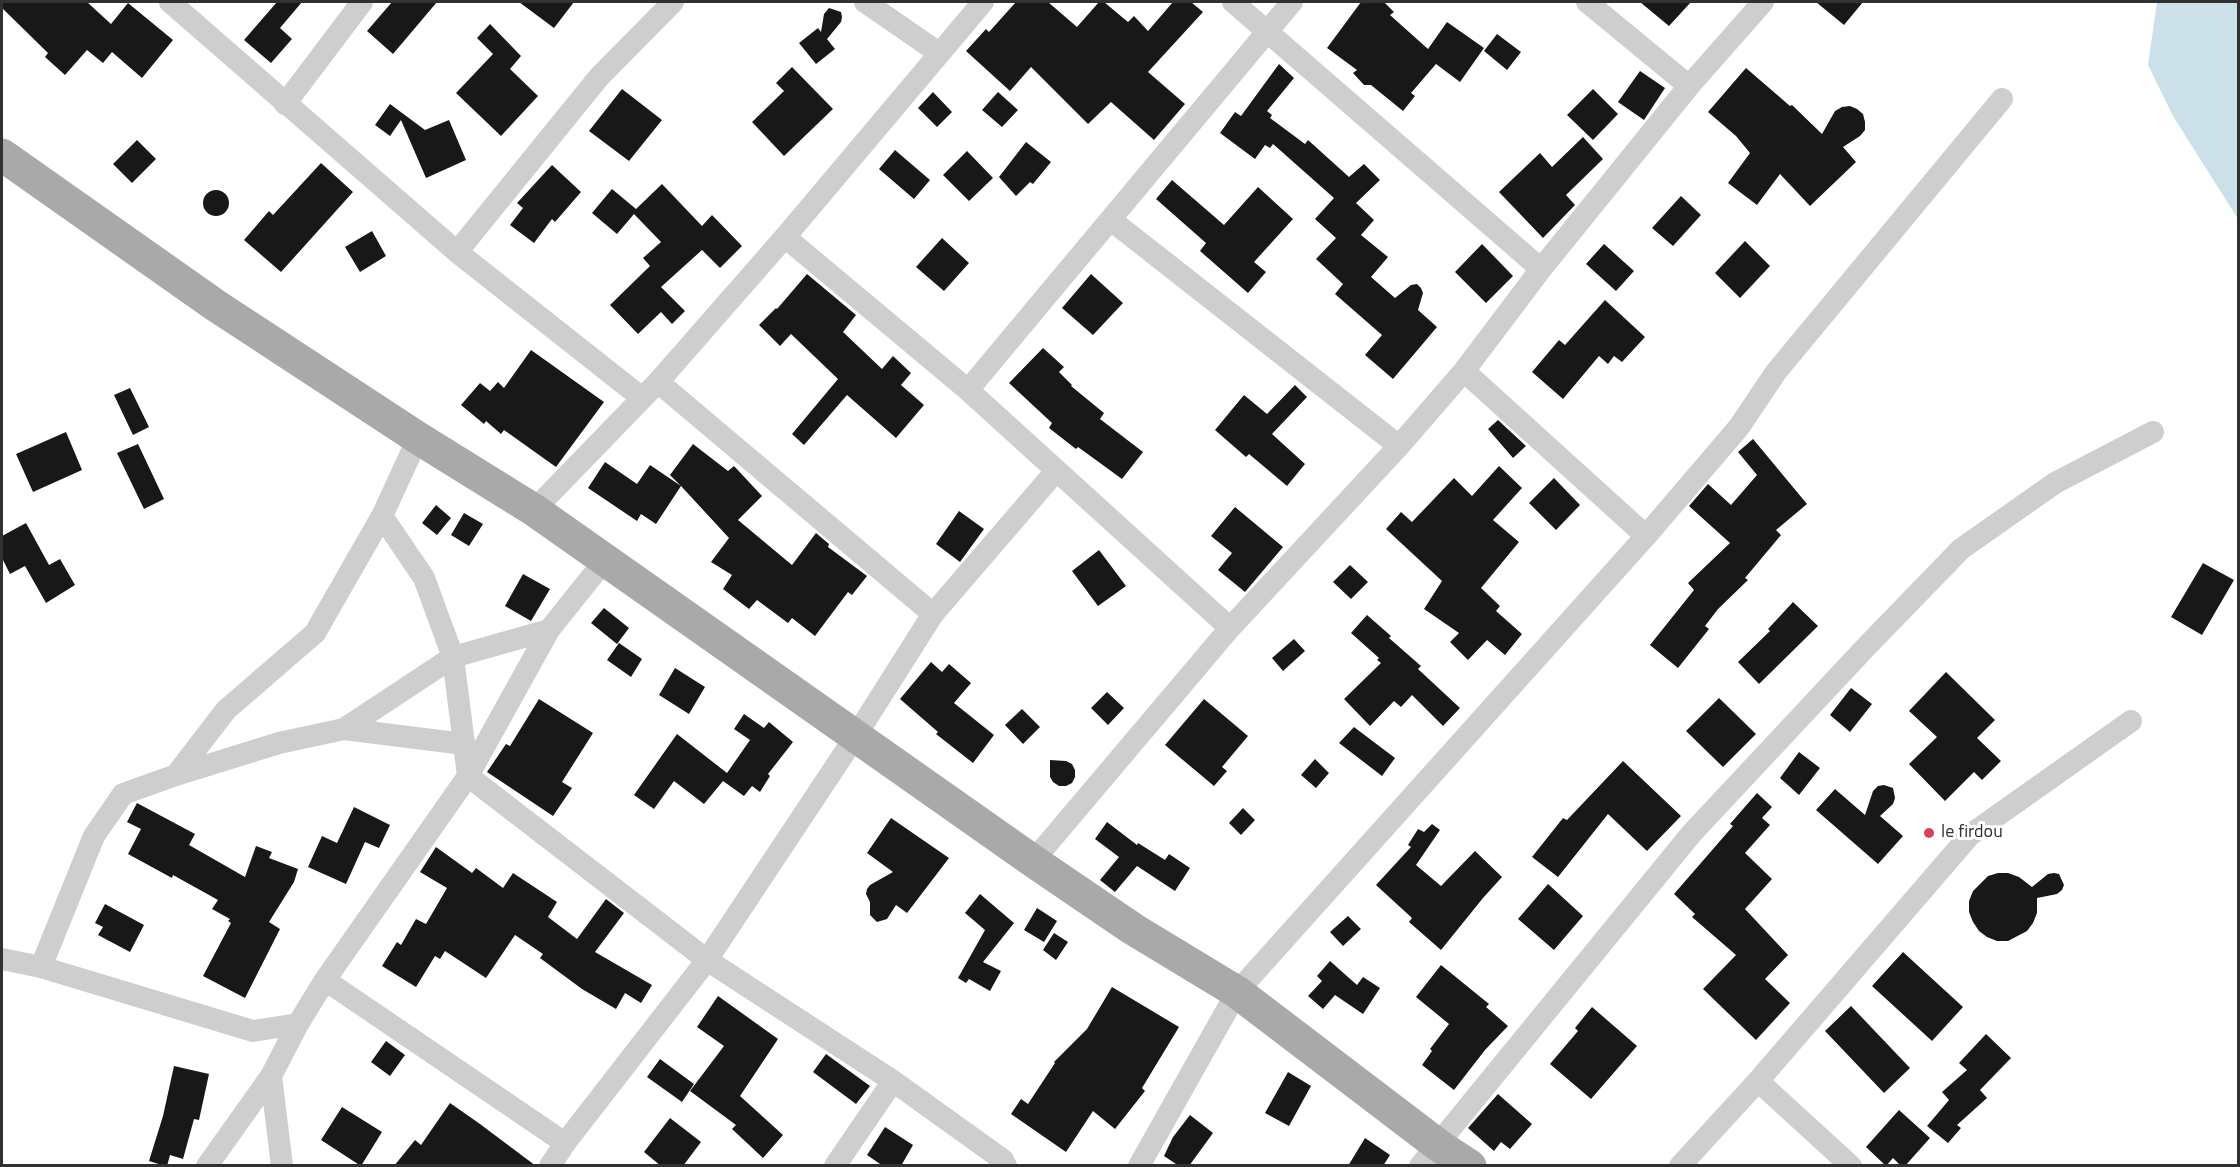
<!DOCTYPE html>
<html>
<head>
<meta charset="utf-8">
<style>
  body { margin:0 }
  #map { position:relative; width:2240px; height:1167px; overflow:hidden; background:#fff; font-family:"Titillium Web",sans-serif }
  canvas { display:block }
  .frame { position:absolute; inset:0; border:3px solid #313131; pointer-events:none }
</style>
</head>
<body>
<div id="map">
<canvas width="2240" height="1167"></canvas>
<div class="frame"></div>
</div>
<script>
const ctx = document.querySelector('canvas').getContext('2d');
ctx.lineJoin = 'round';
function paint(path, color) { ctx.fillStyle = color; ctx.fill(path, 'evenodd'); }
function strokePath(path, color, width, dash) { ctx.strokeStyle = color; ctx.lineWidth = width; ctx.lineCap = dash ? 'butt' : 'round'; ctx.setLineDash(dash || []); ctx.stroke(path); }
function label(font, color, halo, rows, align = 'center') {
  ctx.font = font + ' "Titillium Web",sans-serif'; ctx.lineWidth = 6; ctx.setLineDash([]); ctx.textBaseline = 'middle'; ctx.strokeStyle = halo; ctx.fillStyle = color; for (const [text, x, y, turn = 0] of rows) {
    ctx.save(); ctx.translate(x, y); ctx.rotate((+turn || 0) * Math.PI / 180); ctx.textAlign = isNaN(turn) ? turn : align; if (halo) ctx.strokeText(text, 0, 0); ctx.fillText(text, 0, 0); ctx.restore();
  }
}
paint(new Path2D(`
  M2157 2H2238V219L2173 116 2148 65Z`), '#cbe0e9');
paint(new Path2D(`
  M2 2H87L111 24 128 3 173 40 142 78 112 52 103 63 87 50 65 75 45 57 48 53 2 8Z
  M277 2H302L280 28 292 39 271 63 244 40Z
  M392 2H437L393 54 367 31Z
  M519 2H574L554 28Z
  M1016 2H1048L1077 27 1099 2H1104L1128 22 1134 16 1148 31 1173 2H1191L1203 12 1148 72 1185 104 1154 140 1111 102 1088 124 1031 67 1010 91 966 51 986 29 989 32Z
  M1361 2H1384L1394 12 1390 15 1428 49 1447 22 1484 48 1460 82 1436 64 1411 93 1415 96 1403 111 1371 85H1364L1353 73 1357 70 1327 48Z
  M1640 2H1691L1669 26Z
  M1816 2H1863L1844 25Z
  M829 8 841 12 842 17 841 22 827 39 835 49 816 64 799 43 818 28 821 32 824 14Z
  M490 24 521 56 510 69 538 96 501 136 456 93 493 54 477 38Z
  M1497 34 1521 52 1507 70 1484 51Z
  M1279 64 1294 78 1267 111 1272 115 1270 118 1305 144 1308 140 1349 177 1364 164 1380 180 1356 203 1374 220 1361 235 1388 257 1371 277 1395 298 1411 285 1417 284 1421 288 1423 293 1418 310 1437 327 1393 379 1365 355 1382 335 1335 294 1343 284 1316 259 1336 238 1315 219 1334 198 1273 144 1270 148 1265 145 1255 159 1220 133 1235 112 1241 116Z
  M792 67 833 109 784 156 752 122 784 91 776 83Z
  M1746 68 1790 106 1792 105 1822 134 1835 111 1842 107 1850 106 1857 109 1863 114 1865 122V130L1860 136 1843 147 1856 162 1810 206 1780 174 1757 205 1728 183 1750 153 1736 136 1708 112Z
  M1640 71 1665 88 1644 120 1618 102Z
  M622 89 662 120 629 161 589 131Z
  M1593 89 1618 114 1593 140 1567 115Z
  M933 92 952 112 937 127 918 108Z
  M998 92 1018 110 1002 127 982 110Z
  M390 104 425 130 449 120 466 160 426 178 401 120 390 136 375 125Z
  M1583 137 1603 159 1566 195 1575 205 1543 238 1499 192 1540 153 1552 167Z
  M137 140 156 159 132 183 113 164Z
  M1026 142 1051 162 1033 184 1030 182 1016 196 999 177Z
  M895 150 930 180 914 199 879 169Z
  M967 151 993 178 969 201 943 175Z
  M321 163 353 192 281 272 244 240 269 211 273 215Z
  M552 165 581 192 555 222 552 219 534 243 510 225 523 208 517 203Z
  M1172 180 1224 225 1258 187 1293 219 1254 262 1266 272 1248 293 1200 251 1206 243 1156 199Z
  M662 184 702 226 712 215 742 246 720 268 702 250 661 287 685 311 672 324 661 312 638 334 610 305 650 266 643 258 661 242 634 214 617 234 592 213 612 189 636 209Z
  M203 203a13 13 0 1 1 26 0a13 13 0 1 1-26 0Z
  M1681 196 1701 215 1673 246 1652 228Z
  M372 231 386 256 360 272 345 247Z
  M942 238 969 263 944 291 916 267Z
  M1745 241 1770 266 1740 298 1715 273Z
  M1482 244 1513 276 1486 303 1455 272Z
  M1604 244 1634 271 1616 291 1586 264Z
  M807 274 856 315 843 332 882 369 893 356 911 373 901 385 924 405 896 438 847 395 804 445 792 434 838 379 791 334 780 346 759 325 776 308 777 309Z
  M1091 274 1123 303 1093 335 1062 308Z
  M1605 300 1645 337 1622 362 1614 356 1608 364 1599 356 1563 399 1532 372 1559 340 1565 345Z
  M1043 348 1064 367 1059 372 1072 385 1071 386 1104 413 1100 419 1143 452 1122 479 1078 447 1076 449 1049 428 1052 423 1009 383Z
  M531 350 604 402 556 467 504 430 501 434 486 421 484 424 461 405 480 383 490 391 498 382 504 388Z
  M1295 385 1307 397 1272 434 1305 464 1287 486 1249 454 1246 457 1215 430 1244 395 1267 414Z
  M130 388 149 427 133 435 114 395Z
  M1498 420 1526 446 1513 458 1488 429Z
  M66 432 82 470 33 492 16 454Z
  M1753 439 1807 504 1776 530 1781 535 1745 578 1748 580 1718 609 1705 626 1709 629 1678 668 1650 645 1694 590 1688 583 1730 543 1689 506 1708 484 1731 505 1757 475 1738 452Z
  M138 444 164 499 144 509 117 453Z
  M693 444 728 471 734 466 762 496 738 520 792 565 816 533 829 544 828 547 867 576 852 595 848 592 815 636 792 618 788 623 757 600 749 609 723 589 732 575 711 562 729 538 681 486 656 524 641 514 637 521 588 488 605 462 637 484 650 465 681 486 670 475Z
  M1499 466 1522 488 1493 520 1519 542 1481 588 1500 606 1496 611 1522 634 1505 655 1487 640 1468 660 1450 642 1459 633 1424 609 1442 581 1386 529 1401 512 1412 522 1454 478 1472 496Z
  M1554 478 1580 505 1556 530 1529 503Z
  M436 505 451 518 437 535 422 523Z
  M1235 507 1283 547 1245 592 1218 570 1232 553 1211 536Z
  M959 511 984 529 960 562 936 544Z
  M464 513 483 524 469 546 451 535Z
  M26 523 49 565 60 559 75 585 46 603 25 566 10 574 2 558V536Z
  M1099 550 1126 586 1098 606 1072 571Z
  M2203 563 2234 580 2202 635 2171 617Z
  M1350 565 1368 582 1351 599 1333 582Z
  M523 574 550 589 531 621 505 606Z
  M1793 602 1818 626 1759 684 1738 662 1770 631 1768 629Z
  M604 608 629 628 617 644 591 623Z
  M1367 615 1391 636 1389 638 1421 666 1418 669 1460 708 1443 726 1412 695 1401 707 1394 701 1370 726 1344 699 1381 663 1377 660 1379 658 1351 633Z
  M1294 639 1305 651 1283 671 1272 658Z
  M619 643 642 659 631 677 607 660Z
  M931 662 942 672 949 664 971 683 954 703 994 735 973 763 936 734 938 732 900 699Z
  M675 668 705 687 689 714 659 695Z
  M1946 672 1995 720 1977 738 2001 761 1982 780 1974 772 1945 801 1909 764 1937 737 1909 711Z
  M1851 688 1872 704 1850 732 1830 715Z
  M1107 692 1124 708 1108 725 1091 708Z
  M1719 698 1756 734 1723 767 1686 731Z
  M539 699 593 733 562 782 572 788 553 816 487 772 506 744 510 746Z
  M1204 699 1248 736 1222 767 1227 771 1214 786 1165 745Z
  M1022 709 1040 727 1023 744 1005 725Z
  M744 714 764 728 769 722 793 742 768 774 770 776 760 792 752 786 744 796 723 781 704 804 674 781 654 809 634 795 677 734 727 773 750 740 734 729Z
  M1354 727 1395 758 1382 776 1339 743Z
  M1799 752 1820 768 1799 795 1780 778Z
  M1315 759 1329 773 1316 788 1301 775Z
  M1050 760 1066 761 1072 764 1075 770V777L1072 783 1066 786H1059L1053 782 1050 777Z
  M1623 761 1681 816 1647 851 1608 814 1558 877 1532 857 1563 818 1567 820Z
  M1884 785 1893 788 1895 798 1893 804 1880 816 1903 836 1878 864 1816 810 1835 789 1865 815 1873 791 1878 786Z
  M1757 793 1772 807 1762 818 1770 825 1745 853 1772 879 1745 909 1788 955 1765 979 1790 1003 1756 1040 1703 989 1736 955 1692 917 1695 914 1674 894 1733 826 1730 824Z
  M137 803 195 834 189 845 245 877 256 846 272 852 269 858 298 869 294 882 269 922 280 929 245 998 203 976 231 923 228 921 230 919 212 909 218 900 173 875 172 878 128 854 141 829 127 822Z
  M354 807 390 825 379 848 365 842 346 884 308 867 322 836 337 843Z
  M1243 808 1255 820 1241 835 1229 823Z
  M891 818 949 858 907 913 896 905 887 919 877 922 870 915V902L866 894 867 889 870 885 893 872 867 853Z
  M1107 822 1137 845 1138 843 1165 860 1169 854 1190 868 1175 891 1137 866 1115 892 1100 880 1119 857 1095 839Z
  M1432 824 1440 830 1416 865 1441 886 1475 851 1502 877 1483 898 1441 950 1409 922 1412 918 1376 885 1411 847 1408 845 1418 829 1424 832Z
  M436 847 472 873 476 868 503 888 513 873 557 902 548 917 577 939 606 899 624 913 595 952 652 985 641 1003 625 993 616 1009 582 989 540 958 543 954 515 935 486 978 445 951 440 959 435 956 416 987 382 966 397 942 401 945 416 919 426 924 447 888 420 872Z
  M1998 873H2008L2019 877 2032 887 2048 874 2054 873 2059 874 2064 885 2062 890 2057 894 2037 898V913L2033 923 2027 931 2008 941H1997L1987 937 1979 931 1973 922 1969 912V901L1973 891 1988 876Z
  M1548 884 1583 916 1554 950 1518 919Z
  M980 894 1014 923 983 962 1001 971 990 991 969 979 966 983 958 978 985 930 965 913Z
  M105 904 144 925 130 952 98 935 103 927 95 923Z
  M1037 908 1057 921 1044 942 1024 930Z
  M1348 916 1361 929 1343 946 1330 932Z
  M1054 933 1068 942 1056 960 1043 950Z
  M1903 952 1963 1007 1932 1041 1872 986Z
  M1330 961 1357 985 1363 977 1380 988 1363 1014 1335 995 1323 1009 1308 996 1322 981 1317 976Z
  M1441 965 1489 1004 1486 1007 1508 1026 1485 1050 1454 1090 1422 1065 1432 1051 1430 1049 1449 1024 1416 997Z
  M1112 987 1179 1027 1142 1088 1145 1091 1115 1129 1093 1111 1066 1152 1011 1114 1021 1099 1028 1104 1055 1063 1054 1062 1087 1029Z
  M718 996 778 1039 740 1096 783 1135 763 1158 732 1129 736 1125 690 1091 724 1046 697 1027Z
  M1851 1006 1910 1068 1884 1093 1825 1031Z
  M1592 1007 1637 1046 1591 1099 1550 1064 1578 1031 1575 1028Z
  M1986 1034 2011 1058 1980 1090 1987 1098 1957 1125 1961 1128 1948 1143 1927 1126 1949 1100 1942 1092 1967 1070 1959 1063Z
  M386 1041 405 1055 390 1076 371 1062Z
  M826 1054 870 1086 856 1104 813 1072Z
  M660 1059 694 1084 682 1102 647 1077Z
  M174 1066 209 1074 199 1120 194 1119 183 1159 170 1155 167 1166H165L149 1161 163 1116Z
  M1288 1072 1311 1086 1289 1126 1265 1113Z
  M1498 1094 1532 1124 1510 1149 1501 1142 1494 1151 1468 1128Z
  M450 1103 480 1124 536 1166H394L415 1140 421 1145Z
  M342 1107 382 1132 361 1166 321 1140Z
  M1899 1110 1930 1138 1905 1166H1901L1893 1158 1886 1166 1866 1147Z
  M1190 1115 1213 1133 1189 1166H1179L1164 1156 1173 1137Z
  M670 1118 701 1142 683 1166H661L644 1152Z
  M885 1127 913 1145 901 1166H883L867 1155Z
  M1365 1138 1390 1155 1383 1166H1348Z`), '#181818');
strokePath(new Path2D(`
  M170 2 457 252 642 398
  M865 2 939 53
  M1233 2 1541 269
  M1587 2 1689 86
  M285 104 362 2
  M1111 220 1399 446
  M785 237 968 390 1230 628
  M457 252 599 77 673 2
  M1464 371 1646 536
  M658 382 933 614
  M968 390 1292 2
  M534 510 658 382 785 237 983 2
  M382 516 424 578 453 657 468 776 707 960 893 1081 1003 1160 1006 1166
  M344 729 453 657 549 630
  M176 775 279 743 344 729 464 744
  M1033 861 1230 628 1399 446 1464 371 1541 269 1689 86 1763 2
  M2 959 41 967 253 1031 298 1024
  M41 967 94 836 123 794 176 775 226 710 315 633 382 516 418 438
  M325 980 565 1143
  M271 1076 282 1166
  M1758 1081 1851 1166
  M207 1166 271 1076 298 1024 325 980 468 776 549 630 605 560
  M550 1166 565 1143 707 960 855 737 933 614 1056 471
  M835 1166 893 1081
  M1139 1166 1237 992 1646 536 1739 427 1776 372 2002 99
  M1420 1166 1692 833 1866 647 1961 549 2055 483 2153 432
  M1680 1166 1758 1081 1970 835 2131 721`), '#cecece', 22);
strokePath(new Path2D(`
  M2 155 215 305 418 438 534 510 1033 861 1133 929 1237 992 1438 1145 1470 1166`), '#a9a9a9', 33);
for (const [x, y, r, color] of [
  [1929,833,6,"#da4158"]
]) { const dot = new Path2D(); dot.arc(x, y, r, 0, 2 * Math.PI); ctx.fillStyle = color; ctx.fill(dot); strokePath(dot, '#fff', 2); }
label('18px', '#313131', '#fff', [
  ["le firdou",1941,833]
], 'left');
</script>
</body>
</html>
